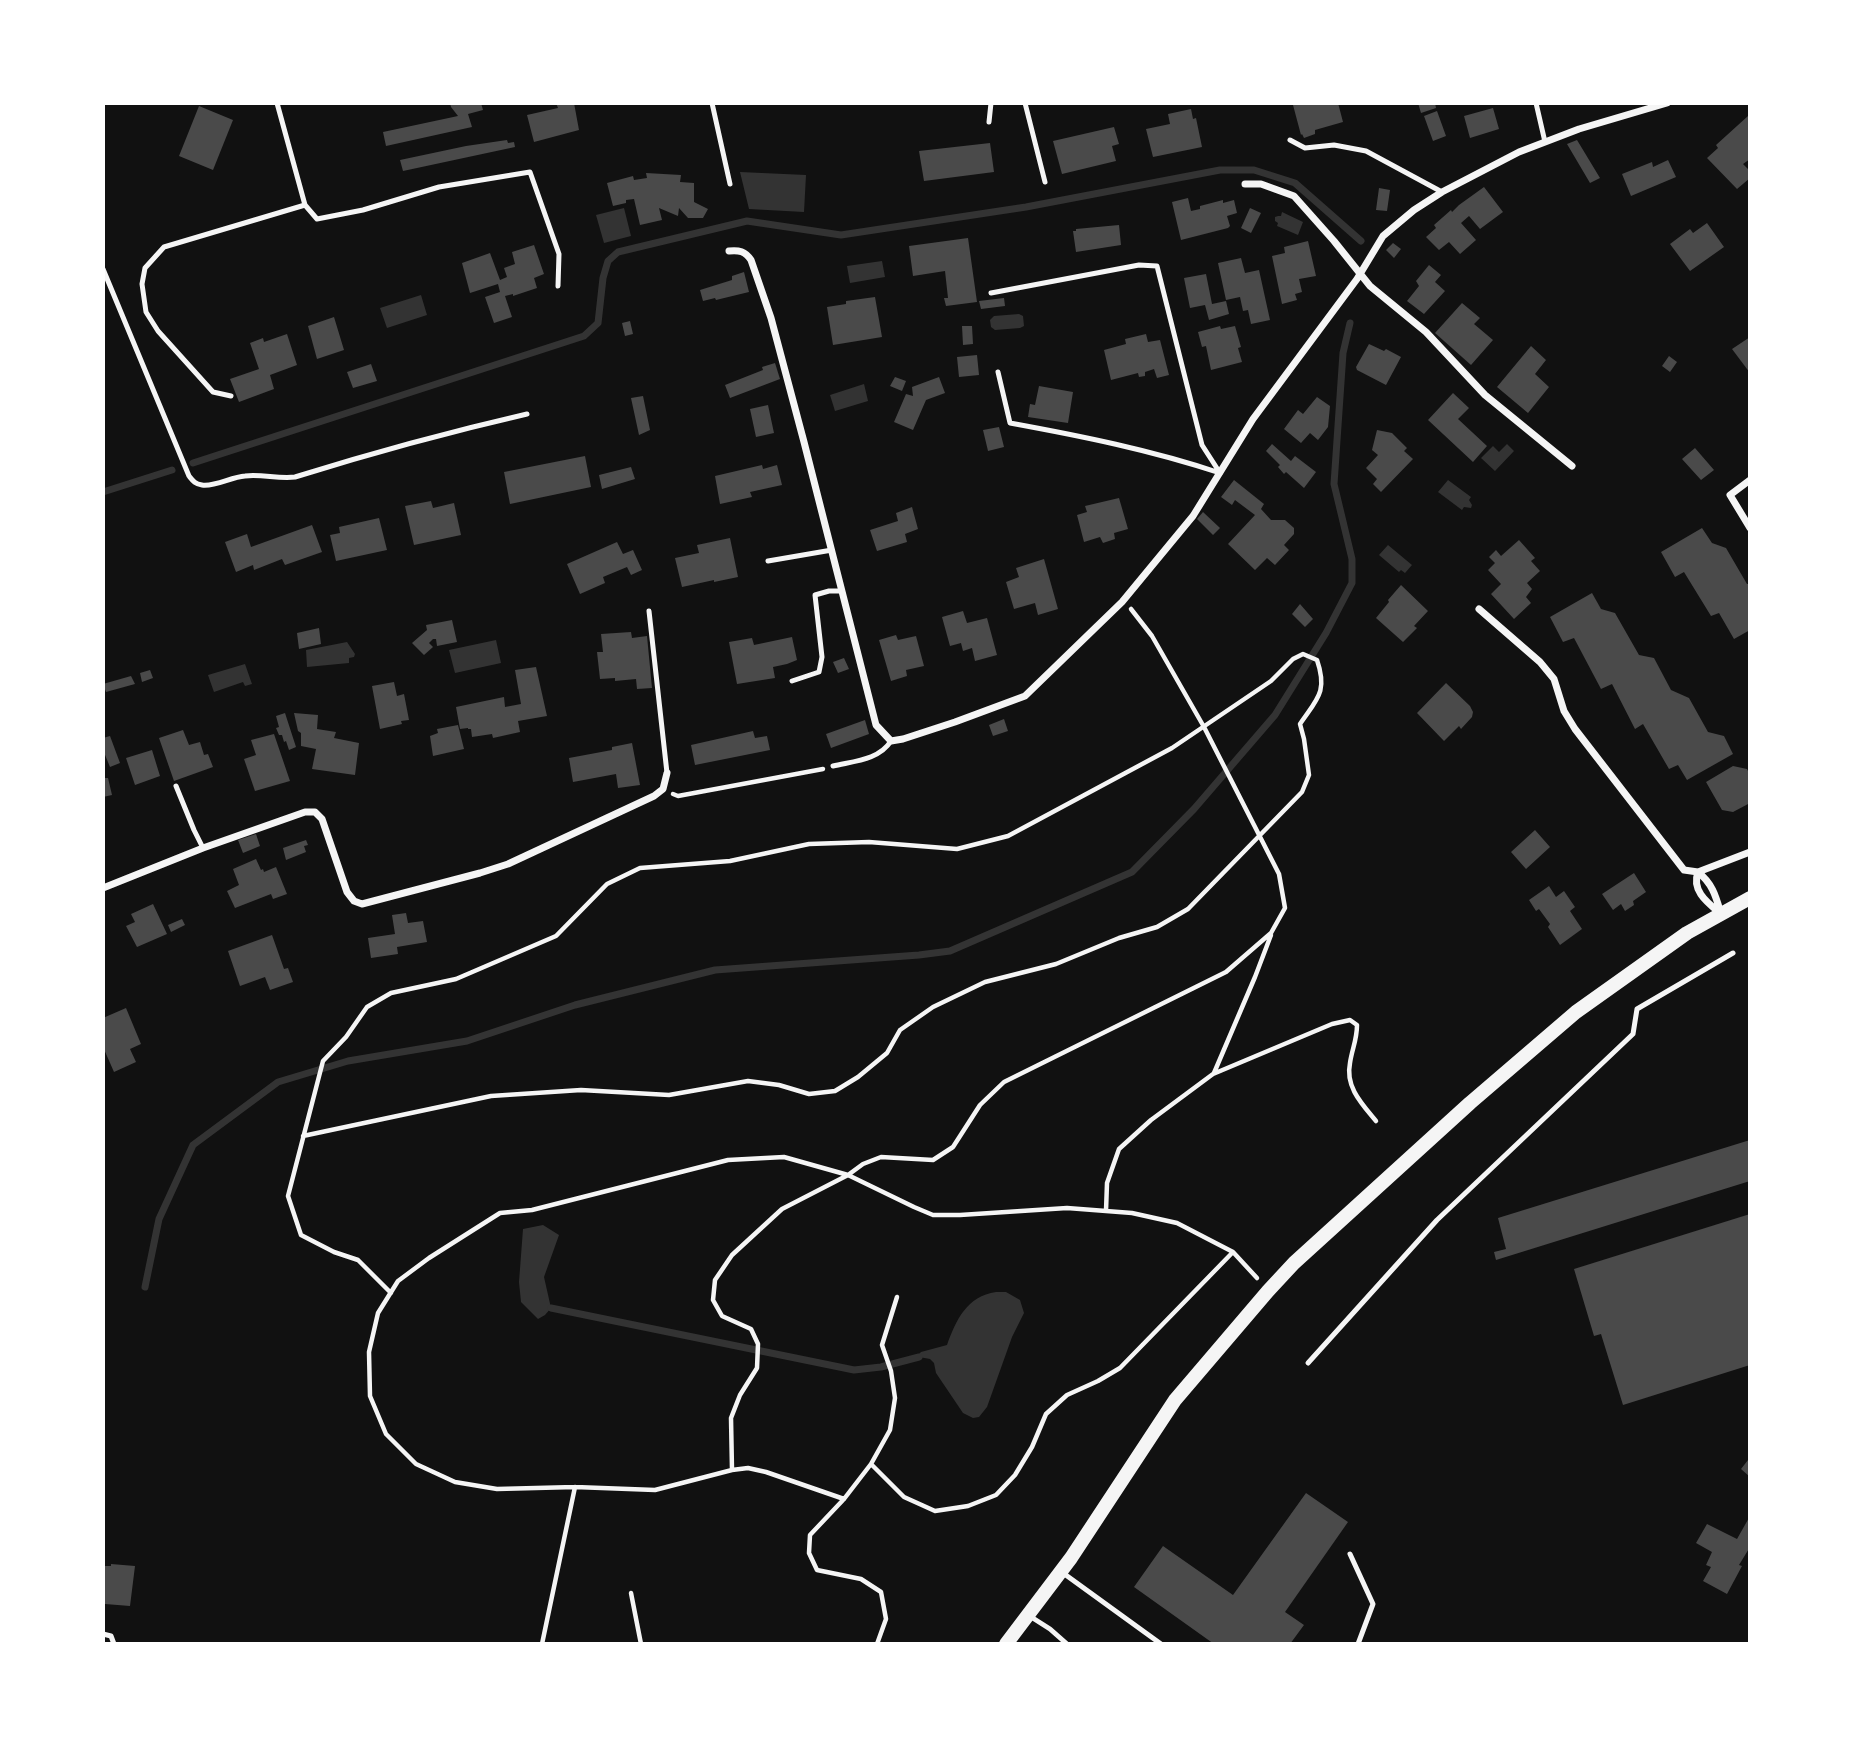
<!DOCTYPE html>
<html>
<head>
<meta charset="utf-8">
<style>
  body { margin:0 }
  #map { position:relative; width:1853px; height:1747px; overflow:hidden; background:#111; font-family:Montserrat,sans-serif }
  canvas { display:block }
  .frame { position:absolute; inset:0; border:105px solid #fff; pointer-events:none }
</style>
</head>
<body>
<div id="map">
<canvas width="1853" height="1747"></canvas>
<div class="frame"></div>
</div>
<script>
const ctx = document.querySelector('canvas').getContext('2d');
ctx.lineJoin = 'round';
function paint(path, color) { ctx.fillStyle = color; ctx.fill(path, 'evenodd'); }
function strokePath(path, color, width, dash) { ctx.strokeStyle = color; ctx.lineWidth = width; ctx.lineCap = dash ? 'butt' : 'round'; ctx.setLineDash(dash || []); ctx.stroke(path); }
paint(new Path2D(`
  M740 172 806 175 804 212 749 209Z
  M624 208 631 236 604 243 596 215Z
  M1282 212 1303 222 1298 235 1277 226 1278 223 1275 221V217L1278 216H1281Z
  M882 261 885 277 850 283 847 266Z
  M421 295 427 315 387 328 380 308Z
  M1019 314 1023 316 1024 326 1020 328 995 330 991 327 990 320 994 316Z
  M864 384 868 401 835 411 830 395Z
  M1507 444 1514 451 1495 471 1481 458 1493 446 1499 452Z
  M1448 480 1471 497 1469 500 1472 505 1471 508 1464 507 1462 510 1438 492Z
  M1388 545 1412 565 1405 573 1401 570 1399 572 1379 555Z
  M496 640 501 663 455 673 449 650Z
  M347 642 355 654 354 657 349 658V663L307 667 306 650Z
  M245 664 252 684 245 686 243 682 214 692 208 675Z
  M543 1225 559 1235 544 1277 551 1308 545 1315 538 1319 521 1302 519 1282 523 1229Z
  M996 1292H1006L1020 1300 1024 1313 1012 1337 987 1407 979 1417 973 1418 963 1413 936 1373 934 1363 930 1359 919 1357V1354L921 1352 947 1345C956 1320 967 1296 996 1292Z`), '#333');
strokePath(new Path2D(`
  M193 463 584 336 598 323 603 278 608 261 618 252 747 221 841 235 1026 207 1220 170H1254L1295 183 1361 241
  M103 492 172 470
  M145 1287 159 1219 193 1145 278 1082 348 1061 467 1041 575 1005 715 970 919 955 950 951 1132 872 1194 809 1275 715 1326 633 1352 583V559L1334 484 1343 353 1350 323
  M551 1308 854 1370 881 1367 919 1357`), '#333', 7);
paint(new Path2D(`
  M450 103H481L483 110 468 114 472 127 386 146 383 132 458 116 451 107Z
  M556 103H574L579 130 534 142 527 115 558 108Z
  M1300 103H1338L1343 122 1315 130V134L1304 138 1302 134 1301 135 1293 105Z
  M1418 103H1435L1436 108 1421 113Z
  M199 106 233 120 213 170 179 156Z
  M1493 108 1499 129 1470 138 1464 116Z
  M1191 109 1193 119 1196 118 1202 147 1153 157 1146 129 1170 124 1168 114Z
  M1437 111 1446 136 1433 141 1424 116Z
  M1748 116 1750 119V159L1743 164 1750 171V178L1737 189 1707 158 1718 148 1716 145Z
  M1114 127 1119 144 1112 146 1116 161 1062 174 1053 141Z
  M507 140 508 143 514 142 515 147 403 171 400 160 466 146Z
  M1577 140 1600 178 1590 183 1567 144Z
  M990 143 994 172 924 181 919 151Z
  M1668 160 1676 177 1631 196 1622 174 1652 162 1653 167Z
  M646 173 681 175 680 182 694 183V202L708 209 703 218H688L679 208 678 216 659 208 662 220 640 225 634 199 626 200V203L613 206 607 183 633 176 634 180 647 178Z
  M1484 187 1503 212 1480 229 1469 216 1461 223 1476 240 1460 254 1449 242 1439 250 1426 237 1436 228 1434 225 1451 210 1452 212 1459 205Z
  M1379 188 1390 190 1387 211 1376 210Z
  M1188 198 1191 211 1200 209V206L1223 200V203L1234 200 1237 213 1227 216 1230 226 1228 228 1181 240 1172 202Z
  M1250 208 1261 213 1251 233 1241 228Z
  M1707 223 1724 247 1690 271 1670 244 1690 229 1693 233Z
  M1119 225 1121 245 1076 252 1073 231H1076V229Z
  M968 238 977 302 946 306 944 298H948L945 271 913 276 909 246Z
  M1308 241 1316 276 1299 279 1302 292 1295 294 1297 300 1282 304 1272 256 1285 253 1284 247Z
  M1393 243 1401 249 1394 258 1386 250Z
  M534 245 544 274 534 278 537 288 513 296V294L505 296 512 317 494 323 485 297 500 292 498 284 470 293 462 263 490 253 500 280 507 277 504 268 515 264 512 252Z
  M1241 258 1245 273 1259 270 1270 320 1251 324 1248 310 1243 311 1240 297 1226 300 1218 263Z
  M1429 265 1441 275 1435 282 1445 291 1424 314 1407 301 1419 286 1416 281Z
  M744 272 749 292 716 300 715 298 703 301 700 290 732 280V276Z
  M1206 274 1212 304 1226 301 1229 314 1209 320 1205 305 1190 308 1184 278Z
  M875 297 882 337 833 345 827 307 846 304V301Z
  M1004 298 1005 306 981 309 979 301Z
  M1462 303 1480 318 1474 324 1493 340 1471 365 1435 333Z
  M334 317 344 350 317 359 308 326Z
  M630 321 633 334 625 336 622 323Z
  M962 326H972L973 344 963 345Z
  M1220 326 1221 329 1235 326 1241 347 1238 348 1242 362 1211 370 1206 346 1202 347 1198 332Z
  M287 334 297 365 270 375 274 389 239 402 230 379 259 369 250 343 263 338 264 342Z
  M1146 334 1148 342 1160 340 1169 375 1157 378 1154 369 1145 372V376L1139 377 1138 373 1111 380 1104 350 1126 344 1125 339Z
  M1750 337V373L1732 349Z
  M1369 344 1384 351 1386 349 1401 357 1386 385 1357 370 1356 367Z
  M1531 346 1546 360 1535 374 1549 387 1528 413 1497 387Z
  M977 355 979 375 959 377 957 357Z
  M1669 356 1677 362 1670 372 1662 366Z
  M775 363 780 379 730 398 725 385 763 370 762 367Z
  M371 364 377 381 353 388 347 372Z
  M895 377 906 381 902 391 890 386Z
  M939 377 945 393 926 400 913 430 894 422 906 394 913 396 912 387Z
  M1039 386 1073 392 1068 423 1028 417 1030 404 1035 405Z
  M1453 393 1469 408 1458 419 1487 446 1473 462 1428 420Z
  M643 396 650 430 639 435 631 398Z
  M1317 397 1330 406 1328 427 1318 440 1310 433 1301 443 1284 429 1298 410 1303 414Z
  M768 405 774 433 756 437 750 409Z
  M999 427 1004 447 988 451 983 430Z
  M1377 430 1392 433 1407 448 1404 451 1413 459 1381 492 1373 484 1377 479 1366 468 1378 455 1372 450Z
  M1272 444 1291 461 1295 456 1316 472 1304 488 1286 472 1284 474 1278 467 1280 465 1266 451Z
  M1695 448 1714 470 1701 480 1682 459Z
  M585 456 591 487 510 504 504 472Z
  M762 465 763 469 777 465 782 485 750 492 752 497 720 504 715 476Z
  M631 467 635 479 602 489 599 475Z
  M1234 480 1264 504 1261 509 1271 520H1285L1294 528V534L1284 545 1289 550 1275 565 1267 558 1255 570 1228 544 1255 515 1235 500 1232 505 1221 497Z
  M1119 498 1128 529 1114 533 1115 539 1103 543 1100 537 1084 542 1077 515 1087 512 1085 506Z
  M431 501 433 508 454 503 461 535 414 545 405 506Z
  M912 507 918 529 905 534 907 542 877 551 870 530 898 521 896 513Z
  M1203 512 1220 528 1213 535 1197 519Z
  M379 518 387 550 336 561 330 535 340 533 339 527Z
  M312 525 322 552 285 565 282 559 254 570 253 565 236 572 225 542 247 534 251 547Z
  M1702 528 1712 543 1726 548 1747 584H1750V630L1734 639 1719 613 1711 616 1684 572 1675 577 1661 552Z
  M730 538 738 577 714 582V580L682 587 675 558 699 553 697 545Z
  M1519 540 1535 558 1531 561 1540 571 1527 583 1532 589 1526 597 1531 603 1514 619 1491 594 1501 584 1488 570 1495 563 1489 557 1496 550 1501 556Z
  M617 542 623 554 633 550 642 570 631 575 627 567 603 577 605 583 580 594 567 564Z
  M1044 559 1058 609 1038 615 1035 603 1014 609 1006 582 1019 577 1016 568Z
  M1401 585 1428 611 1414 626 1417 628 1403 642 1376 618 1389 602 1388 600Z
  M1592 593 1601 609 1615 613 1639 655 1654 658 1671 690 1689 698 1708 732 1724 736 1733 754 1687 780 1678 765 1669 769 1643 724 1635 729 1612 684 1601 689 1574 638 1563 642 1550 617Z
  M1300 604 1313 619 1305 627 1292 614Z
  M963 611 967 623 987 618 997 655 975 661 972 648 963 651 961 643 950 646 942 617Z
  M452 620 457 642 437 646 436 639H433L429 643 433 647 424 655 412 643 427 630 426 625Z
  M319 628 321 644 299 649 297 633Z
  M631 632 632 638 647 636 652 688 637 689 636 679 615 681V678L600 679 597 652H603L601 634Z
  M896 635 898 640 916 636 924 666 906 670 907 676 891 681 879 640Z
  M792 637 797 660 787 664 773 667 775 678 737 684 729 642 752 638 754 645Z
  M844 658 849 669 838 673 833 662Z
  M536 667 547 716 518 721 520 732 493 738 492 734 472 737 471 729H468V728L460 729 456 707 504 697 505 707 521 704 515 670Z
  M150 670 153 678 142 682 140 673Z
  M131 676 135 684 106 692 103 684Z
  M394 682 397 696 404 694 409 720 401 721 402 724 380 729 372 686Z
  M1446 683 1470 706 1473 712 1472 717 1461 729 1459 726 1444 741 1417 713Z
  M285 713 296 747 289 750 286 741 284 742 282 735H279L276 728 279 727 276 716Z
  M294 713 318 715 317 729 336 732 334 738 359 743 355 775 312 769 316 749 301 746V733L298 731Z
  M1004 719 1008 731 993 736 989 725Z
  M865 720 869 734 831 748 826 734Z
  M458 725 464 749 433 756 430 736 438 733 437 729Z
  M183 730 189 745 200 742 204 755 208 754 213 767 174 781 159 738Z
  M753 731 755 738 767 736 770 750 695 765 691 745Z
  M274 734 290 781 255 791 244 759 256 755 251 740Z
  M110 736 120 763 110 767 103 750V738Z
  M632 743 640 785 618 788 616 774 573 782 569 758 612 750V747Z
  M152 750 160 776 135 785 126 758Z
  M1733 766 1747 769 1750 775V803L1733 812 1722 810 1706 782Z
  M103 778H108L112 795 103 797Z
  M1535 830 1550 847 1526 869 1511 852Z
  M256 834 260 846 243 853 238 840Z
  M306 840 308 845 304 846 306 852 286 860 283 848Z
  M256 859 261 870 263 869 264 872 276 867 287 894 273 899 271 894 235 908 227 891 239 885 233 869Z
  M1634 873 1646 892 1633 901 1634 905 1625 911 1621 904 1613 910 1602 894Z
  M1549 886 1556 897 1564 891 1575 907 1570 911 1582 929 1560 945 1548 927 1550 924 1539 909 1536 911 1529 900Z
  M153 904 167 934 137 947 126 926 135 922 131 914Z
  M406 913 408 923 423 921 427 942 397 947 398 954 371 958 368 938 395 934 392 915Z
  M182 919 185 925 171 932 168 925Z
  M272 935 284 969 288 968 293 982 270 990 265 977 240 986 228 951Z
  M126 1008 141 1044 130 1049 136 1062 114 1072 103 1047V1018Z
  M1750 1140V1181L1496 1260 1494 1252 1506 1249 1498 1218Z
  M1750 1214V1365L1623 1405 1601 1334 1594 1336 1574 1269Z
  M1748 1460 1750 1461V1477L1741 1469Z
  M1306 1493 1348 1522 1285 1612 1304 1625 1290 1644H1214L1134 1587 1163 1546 1233 1595Z
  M1750 1516V1547L1739 1565 1742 1566 1727 1594 1703 1581 1711 1567 1706 1565 1712 1552 1696 1543 1707 1524 1737 1539Z
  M111 1564 135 1566 130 1606 105 1604 103 1566H111Z`), '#4a4a4a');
strokePath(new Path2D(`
  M673 794 678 796 823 769
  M1214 1073 1255 977 1271 935
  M303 1136 491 1096 581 1090 669 1095 748 1081 779 1085 809 1094 835 1091 858 1077 887 1053 900 1030 933 1007 985 982 1056 964 1119 938 1157 927 1188 909 1302 792 1309 775 1304 739 1300 724C1317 699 1328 692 1317 660L1303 654 1293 659 1271 681 1172 748 1008 836 957 849 869 842 809 844 730 861 640 868 607 884 556 936 456 979 391 993 367 1007 346 1037 323 1061 288 1196 301 1235 334 1252 358 1260 391 1293
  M1106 1211 1107 1183 1119 1149 1151 1120 1213 1074 1332 1024 1350 1020 1357 1025C1357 1040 1352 1049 1350 1063 1345 1087 1362 1104 1376 1121
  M871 1464 890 1430 895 1398 891 1371 882 1345 897 1297
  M732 1470 731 1418 740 1395 757 1368 758 1344 751 1329 722 1316 713 1300 715 1280 732 1255 782 1209 848 1175 863 1164 881 1157 933 1160 953 1147 980 1105 1004 1082 1226 972 1271 933 1285 908 1279 874 1204 727 1152 636 1131 609
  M844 1499 766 1472 748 1468 732 1470 655 1490 575 1487 497 1489 455 1482 416 1464 386 1434 370 1396 369 1352 378 1313 398 1281 429 1258 500 1213 532 1210 728 1160 784 1157 848 1175 914 1207 933 1215H960L1067 1208 1132 1213 1177 1223 1233 1252 1257 1278
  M631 1593 641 1644
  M542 1644 575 1487
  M877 1644 886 1619 881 1592 861 1579 817 1570 809 1553 810 1535 844 1499 871 1464 904 1497 935 1511 968 1506 996 1495 1015 1475 1032 1447 1046 1414 1067 1395 1098 1381 1120 1368 1233 1252`), '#f5f5f5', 4.5);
strokePath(new Path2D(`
  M277 103 305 205 317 219 363 210 439 187 530 172 559 254 558 286
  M712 103 730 184
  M1025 103 1045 182
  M1536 103 1545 142
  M989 122 991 103
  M1290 140 1305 148 1334 145 1366 151 1442 192
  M103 269 189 476C193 481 195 484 202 485 215 487 231 477 245 476 262 474 278 479 295 477 372 453 449 432 527 414
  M991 293 1139 265 1157 266 1202 445 1220 473
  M998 372 1010 423C1081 436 1151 450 1220 473
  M231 396 213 392 158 331 146 312 142 284 145 268 164 247 305 205
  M768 561 832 550
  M649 611 667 773
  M792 681 819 672 822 657 815 595 829 591H842
  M833 766C854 761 879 760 891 741
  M176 786 194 830 203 848
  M1308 1363 1437 1220 1633 1034 1637 1009 1733 953
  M1350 1554 1373 1604 1358 1644
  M1063 1573 1161 1644
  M1028 1615 1050 1629 1067 1644
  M103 1634 111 1636 114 1644`), '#f5f5f5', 5);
strokePath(new Path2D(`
  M1245 184H1261L1294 196 1334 241 1370 286 1426 332 1485 395 1572 466
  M729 251C739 250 745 251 751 260L771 318 804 442 876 725 891 741 903 739 955 722 1025 696 1122 602 1193 516 1253 419 1357 279 1383 236 1414 210 1442 192 1519 152 1579 129 1667 103
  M1750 480 1730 495 1750 528
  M1479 609 1540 662 1554 679 1564 711 1575 729 1684 870 1698 872 1750 852
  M1698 872C1713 884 1716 897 1721 914 1708 903 1691 891 1698 872Z
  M103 888 203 848 305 812H315L322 819 347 892 354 901 362 904 480 873 508 864 654 796 663 789 667 773`), '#f5f5f5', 7);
strokePath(new Path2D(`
  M1006 1644 1071 1558 1175 1400 1268 1291 1294 1263 1470 1103 1576 1012 1687 933 1750 898`), '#f5f5f5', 14);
</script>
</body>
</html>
